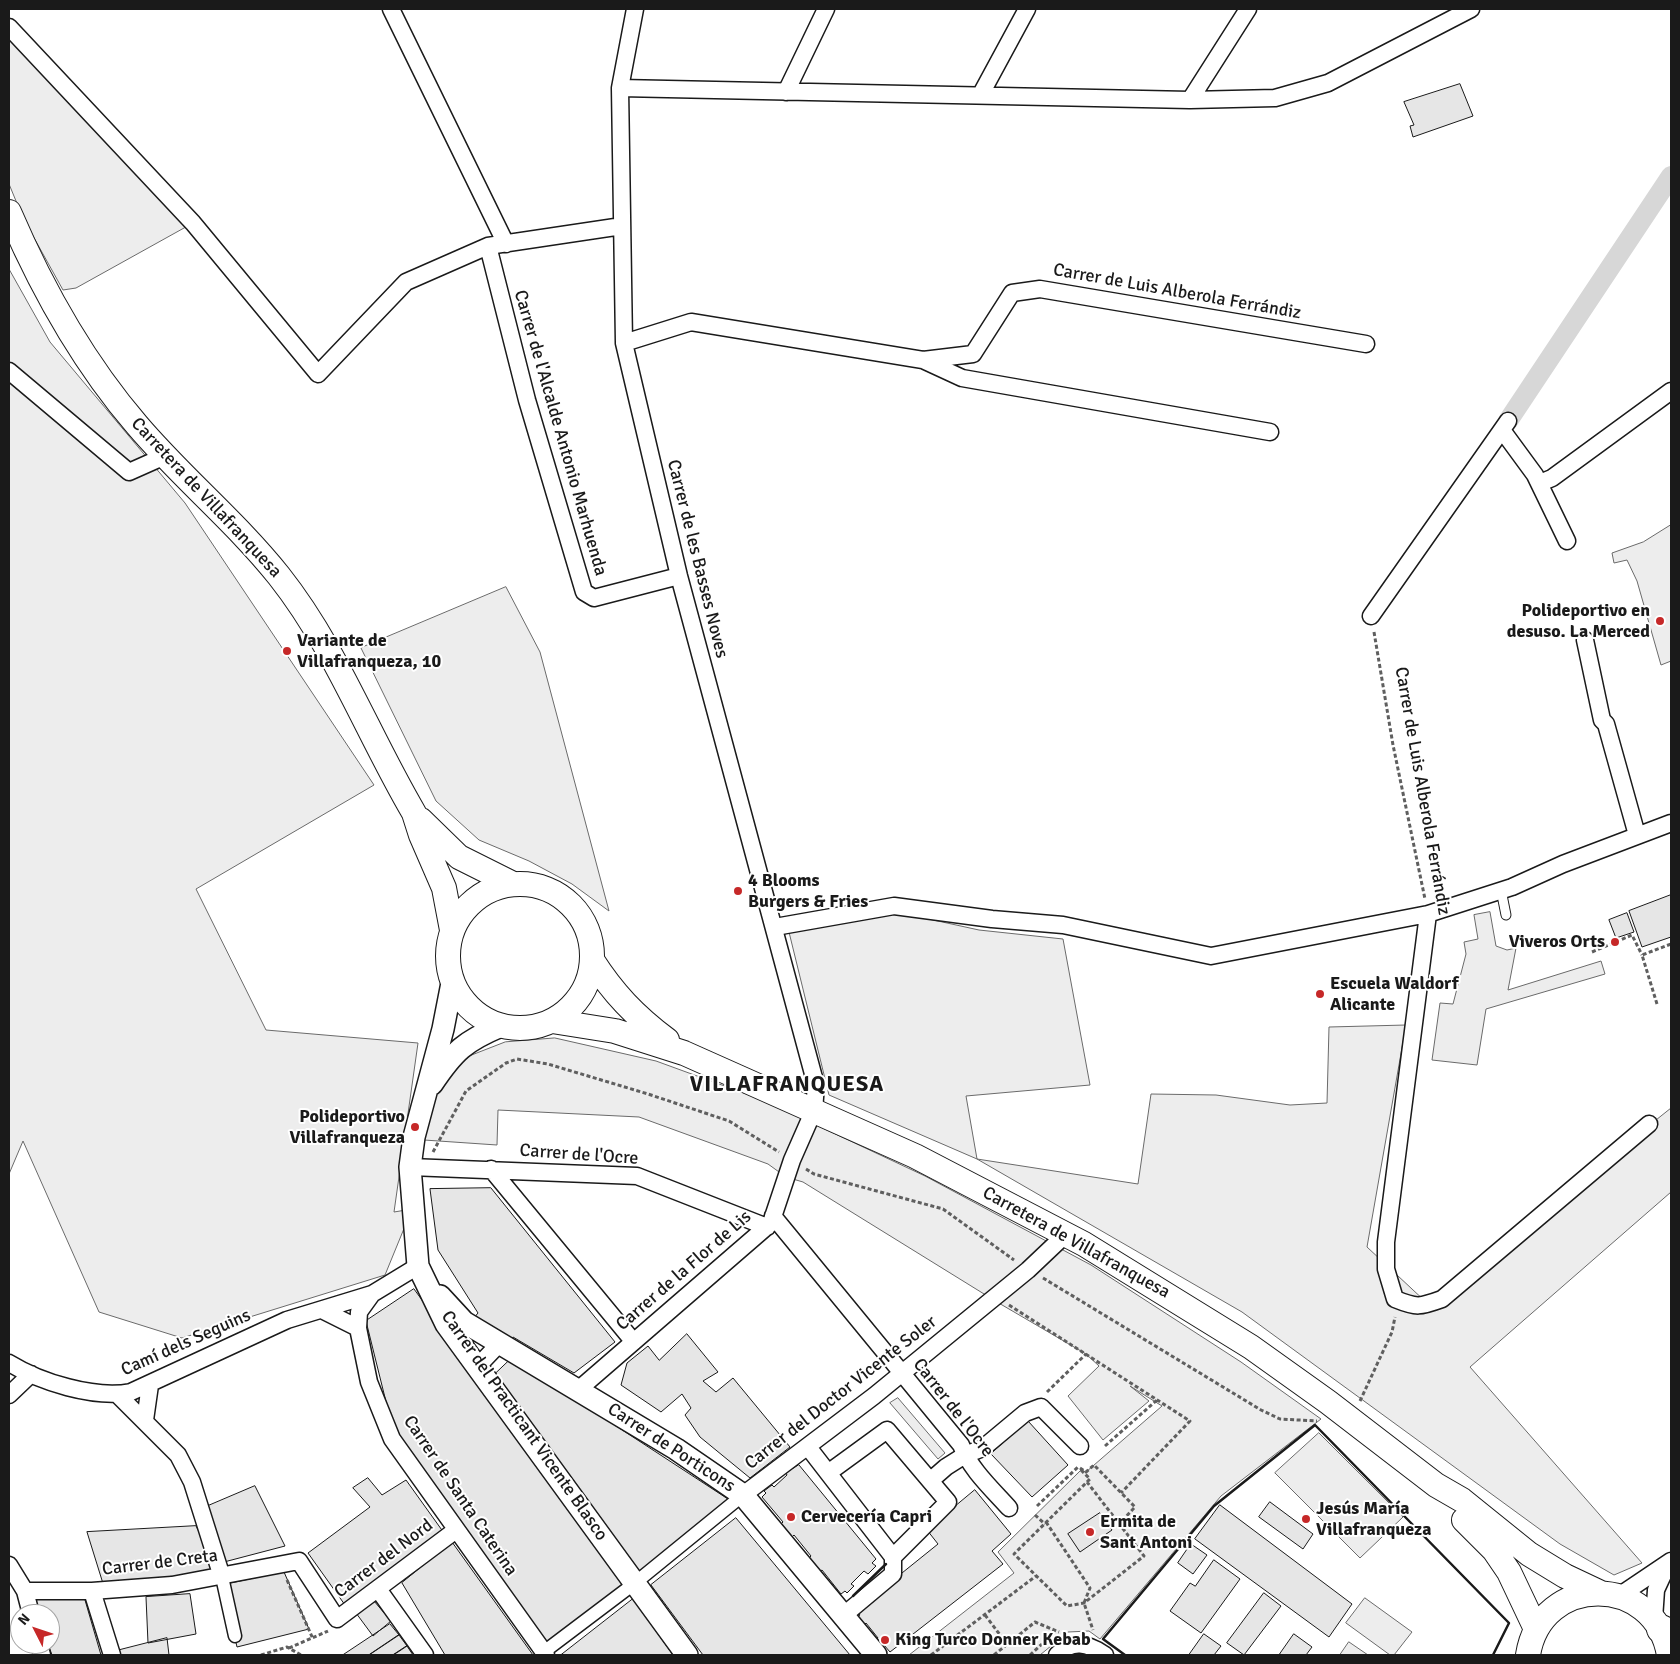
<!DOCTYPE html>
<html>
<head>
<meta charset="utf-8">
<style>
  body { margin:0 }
  #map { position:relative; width:1680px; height:1664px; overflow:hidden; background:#fff; font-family:Signika,sans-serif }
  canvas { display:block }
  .frame { position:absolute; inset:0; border:10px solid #1a1a1a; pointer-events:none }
  .north { position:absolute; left:10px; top:1604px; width:50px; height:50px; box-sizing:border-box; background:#fff; border:1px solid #a3a3a3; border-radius:50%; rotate:311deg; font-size:14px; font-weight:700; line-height:20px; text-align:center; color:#1a1a1a }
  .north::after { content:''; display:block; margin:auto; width:18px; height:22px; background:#c62828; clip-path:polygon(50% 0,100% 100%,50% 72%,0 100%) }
</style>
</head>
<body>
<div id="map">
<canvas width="1680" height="1664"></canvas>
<div class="frame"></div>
<div class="north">N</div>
</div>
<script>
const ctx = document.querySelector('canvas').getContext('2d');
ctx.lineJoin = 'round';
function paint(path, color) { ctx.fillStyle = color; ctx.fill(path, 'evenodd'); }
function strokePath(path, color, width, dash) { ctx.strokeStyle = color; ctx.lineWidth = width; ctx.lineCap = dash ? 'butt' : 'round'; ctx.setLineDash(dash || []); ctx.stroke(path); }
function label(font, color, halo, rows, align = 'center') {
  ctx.font = font + ' Signika,sans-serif'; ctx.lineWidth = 4; ctx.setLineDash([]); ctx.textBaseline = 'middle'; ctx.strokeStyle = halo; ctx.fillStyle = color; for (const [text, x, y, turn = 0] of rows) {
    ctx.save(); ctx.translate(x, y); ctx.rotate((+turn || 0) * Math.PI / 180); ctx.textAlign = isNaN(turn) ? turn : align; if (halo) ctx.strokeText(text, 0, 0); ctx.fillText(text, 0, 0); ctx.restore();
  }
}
const built = new Path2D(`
  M9 40 173 202 193 223 76 288 63 290 23 218 9 184Z
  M9 269 50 342 185 503 374 785 196 889 266 1030 418 1043 394 1212 412 1209 385 1275 182 1338 99 1312 23 1141 9 1174Z
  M1671 525V661L1661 665 1637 581 1627 560 1614 563 1612 553 1643 542Z
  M506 587 540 652 609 911 572 884 529 861 479 840 436 801 361 648Z
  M892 911 979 930 1063 939 1090 1085 966 1096 977 1159 1138 1184 1151 1094 1216 1095 1290 1105 1327 1103 1329 1027 1406 1025 1367 1247 1427 1303 1671 1108V1192L1470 1367 1642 1563 1614 1575 1560 1544 1242 1312 977 1159 829 1095 788 928Z
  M1490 912 1496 946 1507 950 1516 948 1508 990 1601 961 1605 974 1486 1009 1477 1065 1432 1060 1440 1003 1453 1004 1466 954 1464 942 1478 939 1474 915Z
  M555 1038 656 1061 763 1100 925 1176 1091 1265 1241 1362 1321 1419 1221 1496 1100 1639 1089 1631 1068 1632 1040 1655H909L1014 1573 998 1552 1081 1470 1086 1472 1162 1406 1130 1386 1149 1401 1103 1440 1068 1396 1099 1366 1086 1354 997 1302 803 1182 786 1177 768 1164 639 1117 498 1110 497 1145 424 1140 438 1087 469 1056 505 1042Z
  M898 1398 945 1453 938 1459 890 1403Z
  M1319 1433 1403 1517 1360 1558 1275 1473Z
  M1365 1598 1412 1632 1394 1655H1390L1346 1623Z
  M1349 1642 1368 1655H1340Z`);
paint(built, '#ededed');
strokePath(built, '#6a6a6a', 1);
strokePath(new Path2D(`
  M1508 421 1671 176`), '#d7d7d7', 20);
const building = new Path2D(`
  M1460 84 1473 116 1413 137 1410 126 1414 125 1404 102Z
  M1671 895V937L1642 947 1629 911Z
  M1627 913 1634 932 1616 938 1609 920Z
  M491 1188 615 1342 574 1373 513 1337 509 1342 473 1319 478 1313 438 1250 430 1189Z
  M414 1289 628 1585 549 1648 394 1434 366 1321Z
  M687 1334 718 1372 703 1381 716 1392 733 1378 790 1447 750 1478 700 1437 685 1415 691 1408 682 1394 661 1412 621 1385 627 1363 648 1346 659 1360Z
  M512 1358 731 1501 636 1576 491 1378Z
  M1028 1421 1068 1465 1032 1497 991 1454Z
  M799 1465 876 1559 872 1563 876 1566 868 1574 864 1571 851 1584 854 1586 847 1593 845 1591 841 1594 822 1570 819 1572 809 1558 811 1556 794 1535 792 1537 781 1524 783 1522 762 1497 766 1493 764 1491 772 1485 774 1487 787 1475 786 1473Z
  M368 1478 382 1495 406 1480 444 1533 345 1605 308 1553 370 1507 353 1488Z
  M255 1486 285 1546 224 1562 208 1506Z
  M975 1490 1011 1534 992 1551 1003 1564 890 1652 884 1645 882 1647 876 1640 878 1638 866 1623 864 1625 857 1617 860 1615 856 1610 938 1544 927 1530Z
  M1270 1502 1313 1534 1303 1549 1259 1517Z
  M1220 1505 1352 1604 1329 1637 1195 1539Z
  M1100 1513 1112 1530 1080 1552 1068 1534Z
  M736 1518 850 1655H703L651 1585Z
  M196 1526 219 1570 105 1590 87 1532Z
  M452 1542 533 1655H445L402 1583Z
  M1191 1544 1207 1555 1193 1574 1178 1563Z
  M1214 1560 1240 1579 1201 1633 1170 1611 1190 1583 1195 1586Z
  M284 1572 309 1629 237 1647 223 1585Z
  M79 1593 85 1600 101 1655H52L48 1644H50V1614H39L33 1595Z
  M1264 1593 1281 1606 1244 1655 1227 1643Z
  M190 1594 196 1634 148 1643 146 1597Z
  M633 1599 673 1655H561Z
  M374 1601 391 1621 373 1636 356 1613Z
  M390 1624 399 1635 369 1655H343Z
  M1204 1634 1221 1646 1214 1655H1189Z
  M1294 1634 1312 1647 1306 1655H1282L1280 1654Z
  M399 1635 407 1646 398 1652 393 1655H369Z
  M167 1638 169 1655H117L116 1651Z
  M407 1646 413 1655H393Z`);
paint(building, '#e6e6e6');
strokePath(building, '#1a1a1a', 1);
const service = new Path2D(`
  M1501 890 1506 915`);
const pedestrian = new Path2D(`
  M222 1577 235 1636
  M545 1654 549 1648 635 1583 743 1495`);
const minor = new Path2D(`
  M391 9 506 244
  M9 27 193 223 318 374 406 282 488 246 622 226
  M620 88 1190 100 1275 98 1328 83 1471 9
  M786 92 826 9
  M981 94 1027 9
  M1190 100 1248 9
  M488 246 527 400 584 592 594 598 679 576
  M624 343 691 322 923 360 973 354 1012 293 1040 289 1366 344
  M923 360 962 378 1270 432
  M9 371 129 472 165 456
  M1502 430 1535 475 1567 541
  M1540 483 1552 478 1671 391
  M1371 616 1508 421
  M1585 640 1602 720 1606 724 1637 835
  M1428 914 1386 1242V1269L1395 1299C1417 1308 1420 1307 1442 1299L1649 1124
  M775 927 894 906 992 919 1063 925 1211 956 1428 914 1512 887 1563 864 1671 823
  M410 1167 637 1176 767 1227
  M491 1169 633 1341
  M773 1216 961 1445C970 1469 992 1489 1009 1508
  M372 1294 359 1312 358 1328 369 1382 392 1439 546 1655
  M322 1310 358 1328
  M9 1363C40 1382 94 1399 131 1392L287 1320 372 1294 418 1266
  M478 1366 500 1343
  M578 1390 771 1223 792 1160 814 1110 816 1085 679 576 624 343 620 88 635 9
  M117 1394 178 1455 192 1482 222 1577
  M9 1395 31 1374
  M145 1420 150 1385
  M808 1447 893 1557
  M828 1473 887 1430 948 1502 893 1557V1574L844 1615
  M930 1481 946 1467 965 1455 983 1448 1025 1413 1041 1407 1080 1446
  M743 1495 874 1396 1028 1270 1066 1234
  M9 1565 25 1591 31 1614
  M378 1589 425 1655
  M25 1591H92L172 1585 299 1561 337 1619 456 1530
  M92 1591 112 1655
  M1619 1596 1671 1561
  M1654 1619 1656 1590 1668 1564
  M39 1644 42 1655
  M1057 1655C1072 1639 1088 1643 1105 1655`);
const tertiary = new Path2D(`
  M452 983 443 1029 414 1137 410 1167 418 1266 446 1324 687 1655
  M432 1084C454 1051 465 1041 501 1026
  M440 1296 464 1322 676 1449 743 1495 876 1655`);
const secondary = new Path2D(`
  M9 212C42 289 82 361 137 425 182 478 236 522 279 576 336 648 368 735 414 813L421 835 444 888 452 930
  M421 820 459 857 513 884
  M448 956a72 72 0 1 1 144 0a72 72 0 1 1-144 0Z
  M592 960C613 993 635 1016 667 1040
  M552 1021 615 1031 684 1053 915 1156 1084 1244 1251 1347 1328 1402 1436 1485 1462 1500 1529 1554 1565 1576 1601 1593
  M1464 1520 1494 1550 1509 1572 1536 1629
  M1528 1655C1541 1573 1655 1573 1669 1655`);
const motorway = new Path2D(`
  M1661 1629 1671 1634`);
strokePath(service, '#1a1a1a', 11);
strokePath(pedestrian, '#1a1a1a', 15);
strokePath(minor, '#1a1a1a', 19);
strokePath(tertiary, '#1a1a1a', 24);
strokePath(secondary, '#1a1a1a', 26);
strokePath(motorway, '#1a1a1a', 30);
strokePath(new Path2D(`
  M1374 632 1393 745 1425 899
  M1592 952 1632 935 1642 955
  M1657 1004 1642 955 1671 944
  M433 1152 466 1091 506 1063 517 1059 548 1064 648 1094 729 1121 779 1152
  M806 1169 814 1174 943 1209 1014 1260
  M1043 1278 1261 1410 1280 1419 1317 1421
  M1009 1305 1190 1421 1121 1493
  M1047 1392 1086 1354
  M1360 1401 1392 1332 1395 1317
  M1105 1446 1157 1400
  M1080 1468 1086 1472 1094 1465 1135 1507 1119 1524
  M1081 1470 1090 1479 1014 1554 1067 1606 1084 1603 1144 1556 1087 1482
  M1037 1506 1078 1467
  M1035 1515 1045 1524
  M1046 1522 1090 1588 1084 1603 1093 1630
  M287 1580 313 1639
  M985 1615 1007 1644
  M289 1648 328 1631
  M261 1655 287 1647 301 1655
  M931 1655 1036 1576
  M994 1655 1035 1622 1059 1632
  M1030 1655 1042 1644`), '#5f5f5f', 3, [4, 2.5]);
strokePath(service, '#fff', 9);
strokePath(pedestrian, '#fff', 12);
strokePath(minor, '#fff', 16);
strokePath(tertiary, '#fff', 21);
strokePath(secondary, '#fff', 24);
strokePath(motorway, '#fff', 28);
strokePath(new Path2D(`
  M853 1596 886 1564
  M1125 1655 1103 1639 1214 1506 1315 1425 1509 1623 1493 1655`), '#1a1a1a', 2.5);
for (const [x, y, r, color] of [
  [1660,621,5,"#c62828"],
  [287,651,5,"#c62828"],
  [738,891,5,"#c62828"],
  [1615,942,5,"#c62828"],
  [1320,994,5,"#c62828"],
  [415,1127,5,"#c62828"],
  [791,1517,5,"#c62828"],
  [1306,1519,5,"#c62828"],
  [1090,1532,5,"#c62828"],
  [885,1640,5,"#c62828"]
]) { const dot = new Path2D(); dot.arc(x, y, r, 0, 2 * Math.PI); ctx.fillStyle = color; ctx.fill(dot); strokePath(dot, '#fff', 2); }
label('18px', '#1a1a1a', '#fff', [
  ["Carrer de Luis Alberola Ferrándiz",1177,292,10],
  ["Carrer de l'Alcalde Antonio Marhuenda",560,433,74],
  ["Carretera de Villafranquesa",206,498,47],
  ["Carrer de les Basses Noves",697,559,76],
  ["Carrer de Luis Alberola Ferrándiz",1422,791,80],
  ["Carrer de l'Ocre",579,1155,4],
  ["Carretera de Villafranquesa",1076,1243,29],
  ["Carrer de la Flor de Lis",684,1271,-41],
  ["Camí dels Seguins",186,1343,-24],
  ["Carrer del Doctor Vicente Soler",841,1393,-38],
  ["Carrer de l'Ocre",953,1408,52],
  ["Carrer del Practicant Vicente Blasco",524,1426,55],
  ["Carrer de Porticons",671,1448,33],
  ["Carrer de Santa Caterina",460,1496,56],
  ["Carrer del Nord",384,1559,-37],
  ["Carrer de Creta",160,1563,-7]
]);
label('bold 18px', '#1a1a1a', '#fff', [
  ["Polideportivo en",1650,611,"right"],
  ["desuso. La Merced",1650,632,"right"],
  ["Variante de",297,641],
  ["Villafranqueza, 10",297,662],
  ["4 Blooms",748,881],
  ["Burgers & Fries",748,902],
  ["Viveros Orts",1605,942,"right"],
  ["Escuela Waldorf",1330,984],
  ["Alicante",1330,1005],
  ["Polideportivo",405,1117,"right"],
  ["Villafranqueza",405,1138,"right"],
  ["Jesús María",1316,1509],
  ["Villafranqueza",1316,1530],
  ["Cervecería Capri",801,1517],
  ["Ermita de",1100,1522],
  ["Sant Antoni",1100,1543],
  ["King Turco Donner Kebab",895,1640]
], 'left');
ctx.letterSpacing = '1px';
label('bold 22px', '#1a1a1a', '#fff', [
  ["VILLAFRANQUESA",787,1085]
]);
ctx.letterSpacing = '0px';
</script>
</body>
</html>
